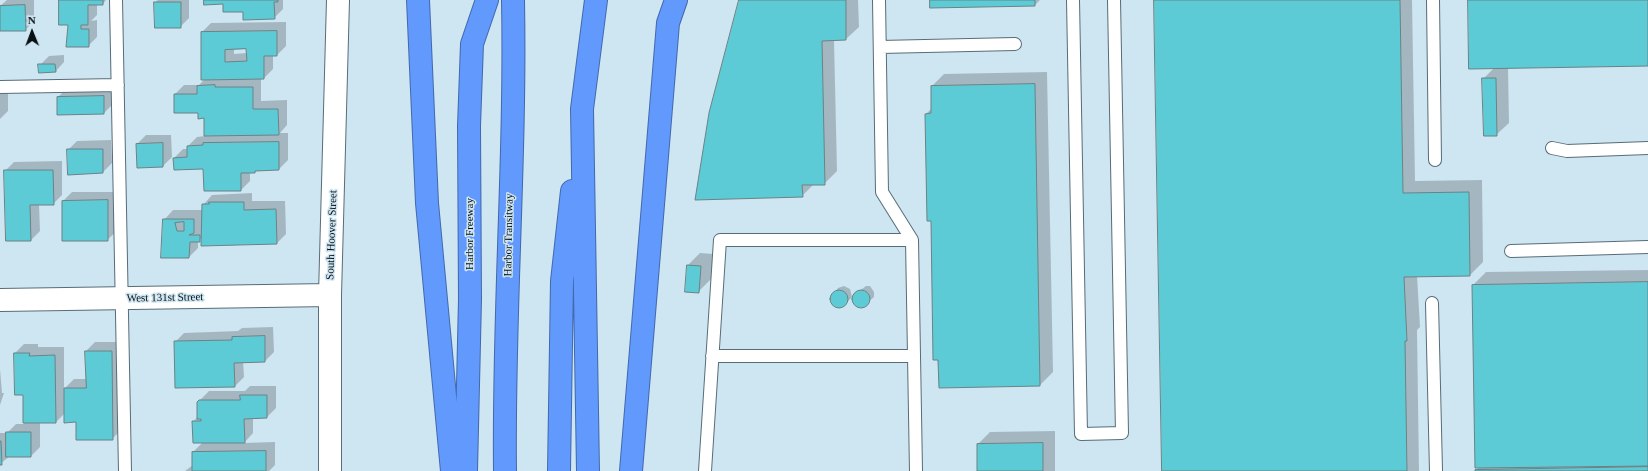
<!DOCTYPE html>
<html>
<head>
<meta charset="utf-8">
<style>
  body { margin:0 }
  #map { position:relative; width:1648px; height:471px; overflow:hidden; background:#cee5f2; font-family:"Times New Roman",serif }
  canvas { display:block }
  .north { position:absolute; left:12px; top:12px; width:40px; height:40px; -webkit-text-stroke:3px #cee5f2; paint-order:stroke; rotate:359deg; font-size:11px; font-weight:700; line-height:16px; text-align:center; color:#081014 }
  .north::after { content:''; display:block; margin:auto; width:14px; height:18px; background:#081014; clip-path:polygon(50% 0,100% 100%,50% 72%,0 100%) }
</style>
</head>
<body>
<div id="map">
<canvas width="1648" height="471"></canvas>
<div class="north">N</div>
</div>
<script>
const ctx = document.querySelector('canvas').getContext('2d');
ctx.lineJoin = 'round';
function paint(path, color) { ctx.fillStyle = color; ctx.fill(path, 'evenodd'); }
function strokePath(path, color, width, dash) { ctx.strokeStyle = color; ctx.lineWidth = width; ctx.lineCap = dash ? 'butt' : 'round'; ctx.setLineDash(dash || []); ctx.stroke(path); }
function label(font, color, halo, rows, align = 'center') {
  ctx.font = font + ' "Times New Roman",serif'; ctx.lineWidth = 3; ctx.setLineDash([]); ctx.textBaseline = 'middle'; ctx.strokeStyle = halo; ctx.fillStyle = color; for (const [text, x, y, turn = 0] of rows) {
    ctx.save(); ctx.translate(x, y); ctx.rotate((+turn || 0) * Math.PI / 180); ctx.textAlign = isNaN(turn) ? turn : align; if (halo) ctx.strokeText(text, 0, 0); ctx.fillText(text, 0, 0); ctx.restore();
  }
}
paint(new Path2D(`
  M7 0H34V21L25 30 0 6Z
  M60 0H106L103 4H97V15L91 21 97 20V37L88 46 69 24Z
  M158 0H189V18L180 27 155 2Z
  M205 0H283V9L274 18 244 11 224 3Z
  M740 0H858L859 27 846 39 834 40 837 171 824 184H814L802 196Z
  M931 0H1040L1035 5Z
  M1155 0H1412L1415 181 1482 180 1483 262 1470 275H1417L1420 327 1417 330 1419 471H1163Z
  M1469 0H1648V65L1508 67 1509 123 1496 135 1483 79 1494 68Z
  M286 22V46L277 55H273V69L264 78H261V101L287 100V125L280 133H288V160L279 169 257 170 255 172H250V181L241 190 204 168 174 158 183 149H188V146L197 137 205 136V117L175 94 184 85H199L205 79 202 32 211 23ZM234 48H247V53L234 54Z
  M64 55V62L55 72 40 65 49 56Z
  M1047 72 1053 372 1040 385 939 387 926 114 932 108V86L944 74Z
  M112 87 113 104 104 113 58 114V97L67 88Z
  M0 90H8V111L0 119Z
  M146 135H171L172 157 163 166 137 144Z
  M111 140 112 163 103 172 68 150 77 141Z
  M62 161V195L53 204H39L40 231 31 240 5 171 14 162Z
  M72 192H116L117 231 107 240 63 201Z
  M252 193V201H285L286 234 277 243 202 238 198 241V248L189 257 164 220 173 210H203V205L212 195Z
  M700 253 713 254 711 279 699 291 688 265Z
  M1648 270V471H1476L1479 467 1473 285 1486 272Z
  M844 286 850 289 852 297 842 307 837 308 832 305 831 298 838 288Z
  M866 286H870L874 292V297L862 307 857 306 853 300 854 295Z
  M273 327 274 352 265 361H243L244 377 235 386 175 342 184 333 238 331 242 328Z
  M95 342H120L121 430 112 439 77 421 65 413 56 422H40V447L31 456H10L0 464V433H7L16 424H24L23 394 15 353 24 344H38V347H64V389L74 379H87L86 351Z
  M0 369 2 393H4L0 405Z
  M250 386H276V408L267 417 253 418V433L244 443 275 442V465L269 471H185L193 465V452L203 442 193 422 198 416 199 401 209 391H245Z
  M1055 431V471H978V444L990 432Z`), '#0003');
const building = new Path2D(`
  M59 0H103V5H88V25H81V29H89V47H66L68 25H59Z
  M204 0H278V2H274L275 19 243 20V12H223V4L204 5Z
  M739 0H846V40L822 41 825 185H802L803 197 695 200 709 113Z
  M930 0H1035V6L930 8Z
  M1154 0H1400L1403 193 1469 192 1470 276 1404 277 1407 341H1405L1407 471H1162Z
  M1468 0H1648V66L1469 69Z
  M154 2H181V28H155Z
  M25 5 26 31H0V6Z
  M277 31V56H264V79L201 80V32ZM246 49 247 61 225 62V50Z
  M38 64H55L56 72 39 73Z
  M1482 78H1496L1497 136H1484Z
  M1035 84 1040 386 939 388 938 360H933L931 221H927L925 114 931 113V86Z
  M215 85V87H253V109H278L279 135 204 136V118L198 119V113H174V94H197V86Z
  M104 96V114L57 115V97Z
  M279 142V170L255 171V173H241V191H204L203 169 174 170 173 158 187 157V146L203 145V143Z
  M163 143V167L137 168 136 144Z
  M67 149H103V173L68 175Z
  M4 170H53L54 205H30L31 241H6Z
  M108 200V241H62V201Z
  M209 202H244V210L276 209 277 244 201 246 202 204H209Z
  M163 219H194V233L189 235H200V242H190L189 258H161ZM184 222V231H177L175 223Z
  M687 265 701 266 699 293 685 292Z
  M1648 282V466L1475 468 1472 285Z
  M830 299a9 9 0 1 1 18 0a9 9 0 1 1-18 0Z
  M852 299a9 9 0 1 1 18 0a9 9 0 1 1-18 0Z
  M265 336V362L234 363 235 387 175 388 174 341 232 340V337Z
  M85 351H112L113 440H76V422L64 423V388H86Z
  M14 353H30L29 356 55 355 56 423H23V395H15Z
  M240 395H267V418L244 419 245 443H193L192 421H201V419H197V402L199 400H240Z
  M6 432H31V457H6Z
  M0 441H1L2 465H0Z
  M1043 443V471H977V444Z
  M266 451V471H192V452Z
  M1648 467V471H1475V470Z`);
paint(building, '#5dcbd5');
strokePath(building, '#698385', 1);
const service = new Path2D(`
  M116 0 125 471
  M879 0 882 192 912 240 916 471
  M1073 0 1081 434 1122 433 1114 0
  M1433 0 1435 160
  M880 47 1015 44
  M0 87 118 85
  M1552 148 1567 151 1648 148
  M1511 251 1648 247
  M1432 303 1436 471
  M712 356H914
  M705 471 720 240H912`);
const minor = new Path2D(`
  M0 300 330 295
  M330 471V295L338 0`);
const motorway = new Path2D(`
  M418 0 427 203 452 471
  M466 471 470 299 469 126 472 44 487 0
  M505 471C503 314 516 157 513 0
  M559 471 562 281 572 191
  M588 471 582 109 596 0
  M631 471 668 23 676 0`);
strokePath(service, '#586c77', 14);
strokePath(minor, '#586c77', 24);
strokePath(motorway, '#4269ab', 24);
strokePath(service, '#fff', 12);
strokePath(minor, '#fff', 22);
strokePath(motorway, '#6299fd', 22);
label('11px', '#081014', '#cee5f2', [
  ["Harbor Freeway",470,234,-90],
  ["South Hoover Street",332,235,-88],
  ["Harbor Transitway",509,235,-89],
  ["West 131st Street",165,298,-1]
]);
</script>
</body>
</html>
